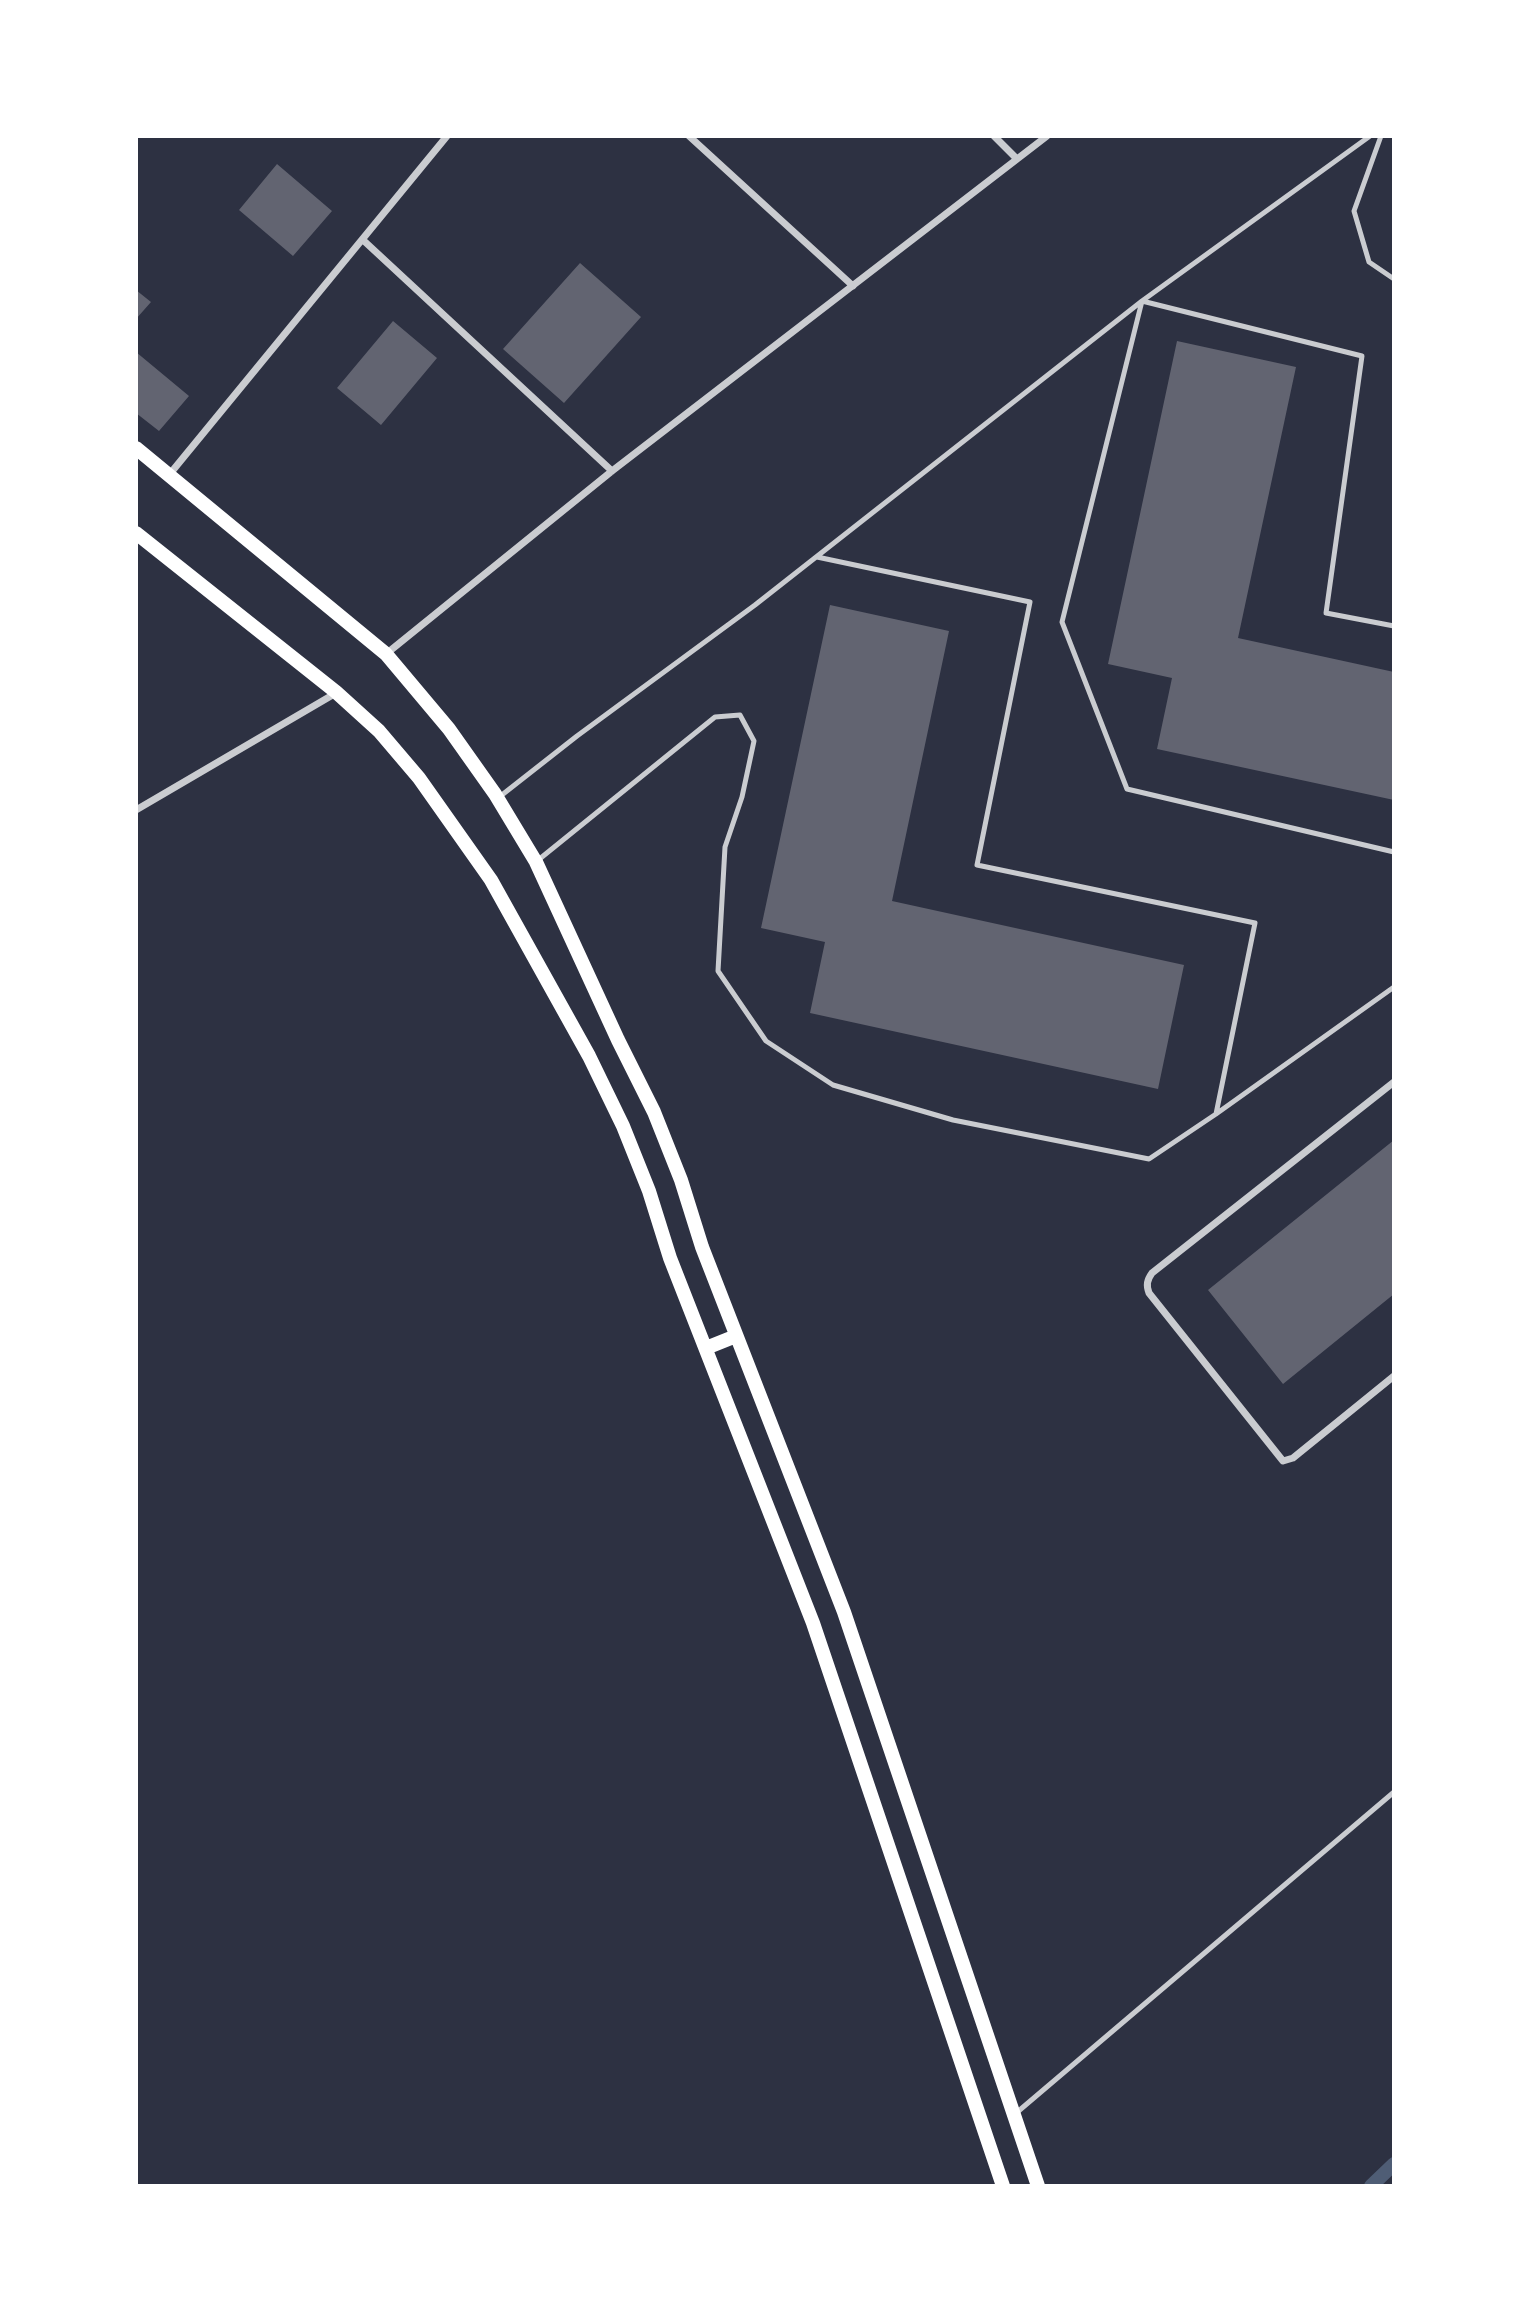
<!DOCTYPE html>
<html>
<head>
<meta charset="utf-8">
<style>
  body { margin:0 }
  #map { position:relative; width:1530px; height:2322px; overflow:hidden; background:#2d3142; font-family:"Zilla Slab",serif }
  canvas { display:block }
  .frame { position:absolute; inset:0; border:138px solid #fff; pointer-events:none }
</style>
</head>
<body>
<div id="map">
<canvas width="1530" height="2322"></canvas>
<div class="frame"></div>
</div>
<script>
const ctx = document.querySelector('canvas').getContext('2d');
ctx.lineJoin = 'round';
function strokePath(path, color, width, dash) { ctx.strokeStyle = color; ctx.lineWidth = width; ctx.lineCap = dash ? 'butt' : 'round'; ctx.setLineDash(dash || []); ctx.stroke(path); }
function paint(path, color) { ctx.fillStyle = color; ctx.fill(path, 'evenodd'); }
strokePath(new Path2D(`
  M1371 2186 1394 2164`), '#4f5d75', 14);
paint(new Path2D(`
  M277 164 332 211 293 256 239 210Z
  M580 263 641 317 564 403 503 349Z
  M136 290 151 302 136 319Z
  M393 321 437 358 381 425 337 388Z
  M1177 341 1296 367 1238 638 1394 672V800L1157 749 1172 678 1108 664Z
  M136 352 189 396 159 431 136 413Z
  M830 605 949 631 892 901 1184 965 1158 1089 810 1013 825 942 761 928Z
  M1394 1140V1294L1283 1384 1208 1290Z`), '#626471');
strokePath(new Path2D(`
  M1381 136 1354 211 1369 262 1394 279
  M817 557 1030 602 977 865 1255 923 1216 1114
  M1394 626 1326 613 1362 356 1142 301 1062 622 1127 789 1394 852
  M498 798 577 736 755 605 1142 301 1370 136
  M537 861 715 717 740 715 754 741 742 797 725 847 718 971 766 1041 833 1085 953 1120 1149 1159 1216 1114 1394 987
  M1015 2114 1394 1792`), '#caccd0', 5);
strokePath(new Path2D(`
  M689 136 853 286
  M994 136 1017 159
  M363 240 612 471
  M169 475 447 136
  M386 654 612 471 1047 136
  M136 810 336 693
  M1394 1082 1152 1273C1147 1280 1146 1285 1149 1293L1283 1461 1293 1458 1394 1376`), '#caccd0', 7);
strokePath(new Path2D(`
  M136 448 386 654 449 729 495 794 536 862 618 1040 654 1112 681 1180 702 1247 844 1612 1038 2186
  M136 533 336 692 379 731 419 778 491 880 589 1056 623 1126 649 1191 670 1258 813 1623 1003 2186
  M706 1348 736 1336`), '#fff', 14);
</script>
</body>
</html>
